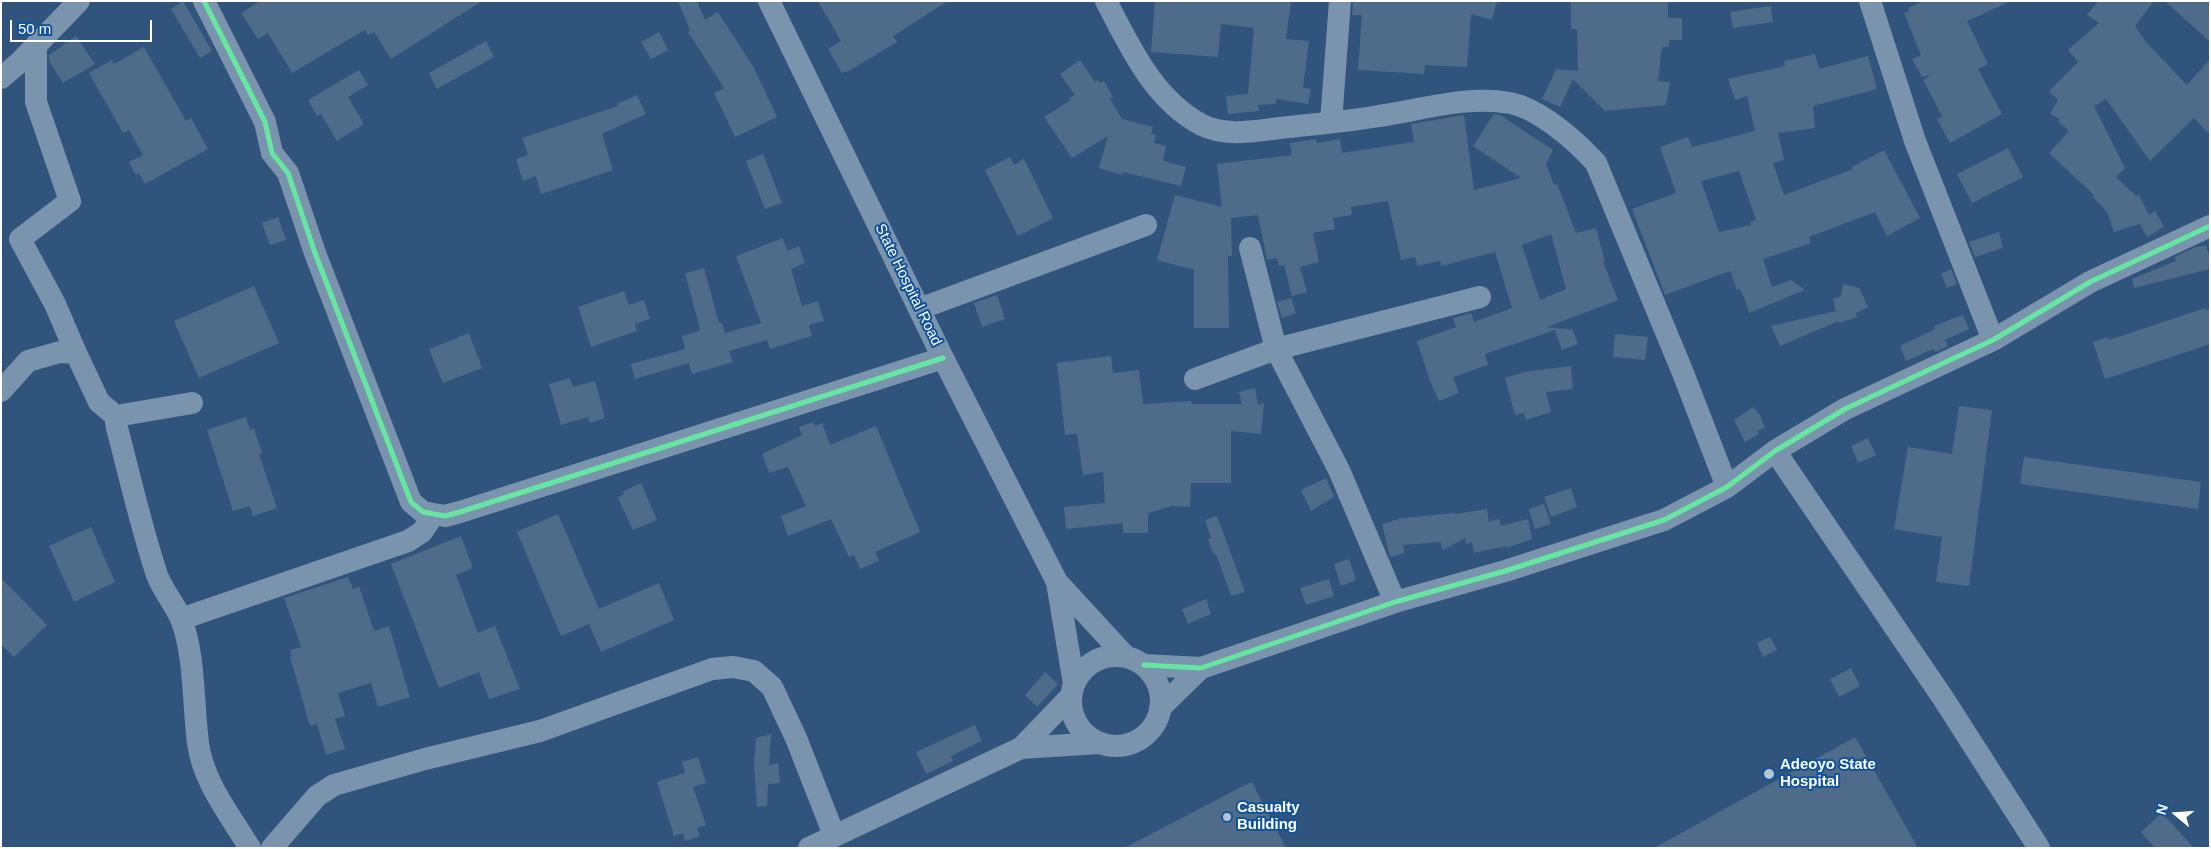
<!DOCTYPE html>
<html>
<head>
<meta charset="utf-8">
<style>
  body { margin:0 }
  #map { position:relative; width:2211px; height:849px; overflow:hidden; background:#30547c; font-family:Arial,sans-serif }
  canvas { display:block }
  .frame { position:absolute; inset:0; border:2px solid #fff; pointer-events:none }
  .north { position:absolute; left:2151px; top:789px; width:50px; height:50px; -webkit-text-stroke:4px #11539c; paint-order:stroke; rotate:288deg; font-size:14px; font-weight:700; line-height:20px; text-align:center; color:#fff }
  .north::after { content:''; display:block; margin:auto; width:18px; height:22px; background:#fff; clip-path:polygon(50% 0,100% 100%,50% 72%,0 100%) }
  .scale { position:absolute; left:10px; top:20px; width:142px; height:22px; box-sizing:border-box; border:2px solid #fff; border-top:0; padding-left:6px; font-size:15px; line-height:18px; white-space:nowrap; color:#fff; -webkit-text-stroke:4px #11539c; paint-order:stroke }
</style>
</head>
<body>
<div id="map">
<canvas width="2211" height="849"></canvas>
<div class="frame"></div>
<div class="north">N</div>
<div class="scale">50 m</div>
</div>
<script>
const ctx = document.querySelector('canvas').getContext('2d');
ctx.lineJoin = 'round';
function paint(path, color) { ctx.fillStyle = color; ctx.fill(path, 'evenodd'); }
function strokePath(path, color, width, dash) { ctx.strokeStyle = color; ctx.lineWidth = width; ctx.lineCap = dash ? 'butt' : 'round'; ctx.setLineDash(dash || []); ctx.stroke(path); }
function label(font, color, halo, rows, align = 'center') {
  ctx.font = font + ' Arial,sans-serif'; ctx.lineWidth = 4; ctx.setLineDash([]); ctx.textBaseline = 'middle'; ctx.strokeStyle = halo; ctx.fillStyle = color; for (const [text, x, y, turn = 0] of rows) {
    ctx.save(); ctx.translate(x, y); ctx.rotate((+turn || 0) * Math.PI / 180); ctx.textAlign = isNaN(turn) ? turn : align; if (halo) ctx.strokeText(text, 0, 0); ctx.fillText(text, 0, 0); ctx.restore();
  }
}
paint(new Path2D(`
  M183 1 212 51 200 58 171 9Z
  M260 1H482L391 59 374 32 368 35 365 30 292 73 268 33 258 39 241 13Z
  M678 1H697L705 20 718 12 754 68 777 117 735 137 714 93 724 88 688 32 690 30Z
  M818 1H948L893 36 897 42 847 72 846 71 842 73 828 49 841 41Z
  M1155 1H1291L1286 39 1309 41 1303 88 1311 89 1308 104 1276 99V104L1258 105 1259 111 1228 114 1226 96 1248 94 1254 28 1221 24 1218 57 1151 52Z
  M1353 1H1497L1492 20 1471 14 1467 67 1425 65 1424 74 1358 70 1362 15H1352Z
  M1571 1H1668V18H1682V40H1669V47H1662L1658 81 1670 82 1666 105 1605 111 1573 79 1560 107 1542 99 1556 69 1578 71 1577 29H1571Z
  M1923 1H2011L1967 21 1988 64 1978 69 2002 114 1950 143 1937 119 1942 116 1923 80 1932 74 1922 77 1912 59 1921 55 1904 13 1910 11 1908 8Z
  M2098 1H2154L2135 26 2146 42 2187 85 2210 59V135L2194 118 2150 161 2106 99 2094 106 2125 168 2116 177 2136 196 2139 195 2149 215 2155 211 2164 227 2147 237 2140 224 2114 232 2107 212 2093 197 2094 195 2049 153 2069 131 2058 122 2060 119 2050 114 2058 100 2049 91 2078 62 2068 50 2099 23 2087 15Z
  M2165 1H2210V42Z
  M1771 6 1773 22 1733 28 1730 12Z
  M659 32 668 50 651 59 641 42Z
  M76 36 95 64 63 83 49 61V55Z
  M486 41 494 57 437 89 429 73Z
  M144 47 186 121 191 118 208 149 145 184 139 173 136 175 129 162 143 155 129 130 123 133 89 73 112 60 114 64Z
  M1815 54 1819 69 1868 56 1877 89 1813 106 1815 128 1778 133 1784 160 1773 163 1784 195 1853 169 1852 167 1884 150 1920 218 1887 236 1875 212 1809 237 1811 243 1763 259 1772 287 1791 280 1805 290 1749 313 1746 302 1740 289 1737 290 1730 271 1665 295 1632 209 1676 193 1660 147 1688 137 1692 147 1755 131 1747 96 1735 100 1728 79 1785 66 1784 61ZM1739 171 1756 220 1750 222 1751 225 1719 232 1701 181Z
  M1080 60 1095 82 1098 80 1100 83 1104 81 1113 97 1110 99 1122 119 1153 127 1151 134 1156 135 1154 143 1166 146 1163 161 1186 167 1181 186 1123 172 1122 175 1099 168 1108 136 1072 158 1044 117 1071 100 1069 98 1075 95 1060 74Z
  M359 70 368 85 348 97 364 124 337 141 321 114 317 116 308 100Z
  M637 95 646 114 602 134 613 170 541 194 536 176 523 181 516 159 528 155 522 138 618 106 617 104Z
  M1494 114 1500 115 1553 150 1546 164 1554 185 1557 184 1576 233 1596 228 1605 261 1603 262 1618 300 1547 327 1573 330 1578 344 1562 350 1555 330 1485 354 1488 365 1453 377 1459 393 1439 401 1430 381 1417 341 1456 327 1453 318 1471 313 1474 322 1512 308 1495 252 1441 266 1440 261 1417 266 1415 257 1401 260 1388 201 1351 207 1352 215 1333 218 1335 229 1313 233 1319 262 1300 267 1307 292 1292 296 1284 265 1279 266 1277 258 1267 260 1258 215 1231 218 1232 256H1228L1229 328H1194V270L1157 260 1175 195 1222 207 1217 164 1292 155 1290 143 1316 139 1317 143 1340 139 1342 153 1414 142 1411 124 1464 115 1474 190 1521 178 1473 146ZM1551 234 1566 289 1540 300 1522 245Z
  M2008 148 2023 177 1972 203 1957 174Z
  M763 154 782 203 765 209 746 161Z
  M1010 157 1014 165 1024 159 1053 218 1018 236 985 170Z
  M278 217 286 240 270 245 262 223Z
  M1999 232 2003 248 1975 257 1969 242Z
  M783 238 787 251 799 246 805 263 791 269 802 306 818 301 824 321 809 325 812 336 770 349 767 340 729 351 733 362 692 374 689 363 635 379 631 364 685 349 682 336 699 331 700 329 685 273 704 268 719 323H722L725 333 761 323 736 256Z
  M2206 245 2210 258V269L2134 288 2132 279 2176 261 2175 257 2193 248Z
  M1951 269 1957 284 1947 288 1941 274Z
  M1843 284 1859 288 1868 307 1856 313 1857 317 1839 323V321L1780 346 1771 326 1836 311 1833 299 1841 296Z
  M254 286 279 343 199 378 174 321Z
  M624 291 629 305 644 300 650 319 635 324 637 331 591 347 578 307Z
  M997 295 1005 319 982 327 974 303Z
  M1291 298 1296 313 1282 318 1277 302Z
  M2205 308 2206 310 2210 309V344L2105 379 2093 342 2108 337 2109 340Z
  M1963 315 1969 329 1945 340 1948 346 1944 348 1935 352 1933 349 1906 361 1900 346 1935 329 1934 326Z
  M469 333 482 368 443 383 429 349Z
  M1615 334 1648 337 1645 360 1613 357Z
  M1111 356 1113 373 1139 370 1143 404 1191 401 1192 404H1242L1239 392 1255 388 1258 405 1264 403 1261 434 1231 431V483H1191L1190 507 1172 506 1148 513V533H1123V523L1066 529 1064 507 1105 503 1103 472 1083 475 1077 434 1065 435 1057 363Z
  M1571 366 1573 389 1546 392 1551 412 1526 420 1524 413 1515 415 1505 378 1524 372Z
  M570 378 573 387 595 381 605 418 590 423 588 417 561 425 549 384Z
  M1959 406 1992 410 1969 586 1936 582 1942 537 1894 529 1908 447 1952 454Z
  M1753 407 1760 415 1765 428 1757 431 1759 434 1745 442 1734 420Z
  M246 417 250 430 254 428 262 453 259 454 277 508 253 516 250 506 233 511 207 430Z
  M813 422 815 426 822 423 830 445 876 426 920 532 875 552 879 561 860 569 854 555 849 557 831 519 788 536 781 516 806 506 788 467 769 473 762 454 802 435 799 427Z
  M1868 438 1876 455 1858 463 1851 446Z
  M2024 457 2201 482 2198 509 2020 484Z
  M1326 478 1334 497 1311 511 1301 490Z
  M641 483 657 520 633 530 618 498 624 494 622 492Z
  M1571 488 1577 507 1551 517 1544 497Z
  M1544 504 1551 524 1535 529 1529 509Z
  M1487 509 1489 522 1499 519 1501 526 1528 519 1532 539 1507 548 1506 546 1474 553 1472 542 1466 544 1465 538 1443 550 1440 542 1403 545 1405 553 1390 557 1382 524 1402 518 1455 513V514Z
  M558 514 599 609 659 583 674 620 601 652 589 624 561 636 517 532Z
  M1217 516 1245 592 1231 596 1216 554 1214 555 1208 539 1211 538 1205 520Z
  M91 527 115 582 74 602 49 546Z
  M461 536 473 568 456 575 478 633 495 626 520 689 489 699 479 672 439 688 391 564Z
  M1349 559 1356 580 1341 586 1334 564Z
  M348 577 353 589 359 586 374 631 389 626 410 697 378 707 371 683 338 693 345 716 335 719 345 749 326 755 317 724 310 726 290 657 292 656 290 650 301 647 284 598Z
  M1 578 47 625 14 657 1 644Z
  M1329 579 1334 596 1306 605 1300 588Z
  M1206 599 1211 614 1188 624 1182 609Z
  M1770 637 1777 650 1763 657 1757 643Z
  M1851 668 1860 686 1839 697 1830 679Z
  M1045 672 1058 684 1037 707 1025 695Z
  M975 725 982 741 951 756 953 761 926 774 916 752Z
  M771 734 769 765 778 763 780 783 768 784 767 806 757 807 754 766 756 738Z
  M1855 737 1918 848H1654Z
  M698 757 706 783 693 787 706 825 697 828 700 836 685 841 683 833 674 836 657 782 685 773 682 762Z
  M1252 782 1286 848H1124L1243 786Z
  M2162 813 2194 848H2155L2141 832Z`), '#4e6b8a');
strokePath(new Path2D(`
  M204 1 265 122 272 153 288 173 315 253 411 502 423 512 445 516 460 512 943 358
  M769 1 943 358 1057 582 1074 684
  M1106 1C1130 47 1154 100 1202 125 1227 137 1254 131 1280 128 1313 124 1346 122 1379 116 1421 110 1467 95 1510 103 1540 109 1576 141 1596 163L1683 373 1727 487
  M1870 1 1915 141 1993 340
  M36 45V102L70 201 20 239 55 304 76 353
  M1 78 20 62 79 1
  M1331 122 1340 1
  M1250 248 1276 349 1339 470 1395 602
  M919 309 1146 225
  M1195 379 1276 349 1480 297
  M1 391 28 361 60 352 76 353 99 402 118 418
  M192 403 122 415 116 423 117 428C130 477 141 527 157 575 163 591 175 604 181 619 195 654 193 705 198 743 203 782 230 815 250 848
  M1775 451 1943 698 2039 848
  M1057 582 1126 657
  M181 619 408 541 422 532 434 514
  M1071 701a45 45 0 1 1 90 0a45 45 0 1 1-90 0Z
  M1144 665 1201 668 1395 602 1505 571 1664 520 1727 487 1775 451 1845 409 1993 340 2090 282 2210 226
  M1160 708 1201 668
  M1021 748 1099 743
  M272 848 317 796 334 785 425 759 540 731 712 669 733 667 754 671 772 687 796 738 834 835
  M809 848 1021 748 1071 696`), '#7b94ae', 22);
strokePath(new Path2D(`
  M204 1 265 122 272 153 288 173 315 253 411 502 423 512 445 516 460 512 943 358
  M1144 665 1201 668 1395 602 1505 571 1664 520 1727 487 1775 451 1845 409 1993 340 2090 282 2210 226`), '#66e7a1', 5);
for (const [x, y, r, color] of [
  [1769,774,6,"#b7c3d1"],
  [1227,817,5,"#b7c3d1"]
]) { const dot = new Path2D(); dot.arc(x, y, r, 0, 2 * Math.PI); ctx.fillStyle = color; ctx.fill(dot); strokePath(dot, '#11539c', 2); }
label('15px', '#fff', '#11539c', [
  ["State Hospital Road",908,285,64]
]);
label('bold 15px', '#fff', '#11539c', [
  ["Adeoyo State",1780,765],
  ["Hospital",1780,782],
  ["Casualty",1237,808],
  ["Building",1237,825]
], 'left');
</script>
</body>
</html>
